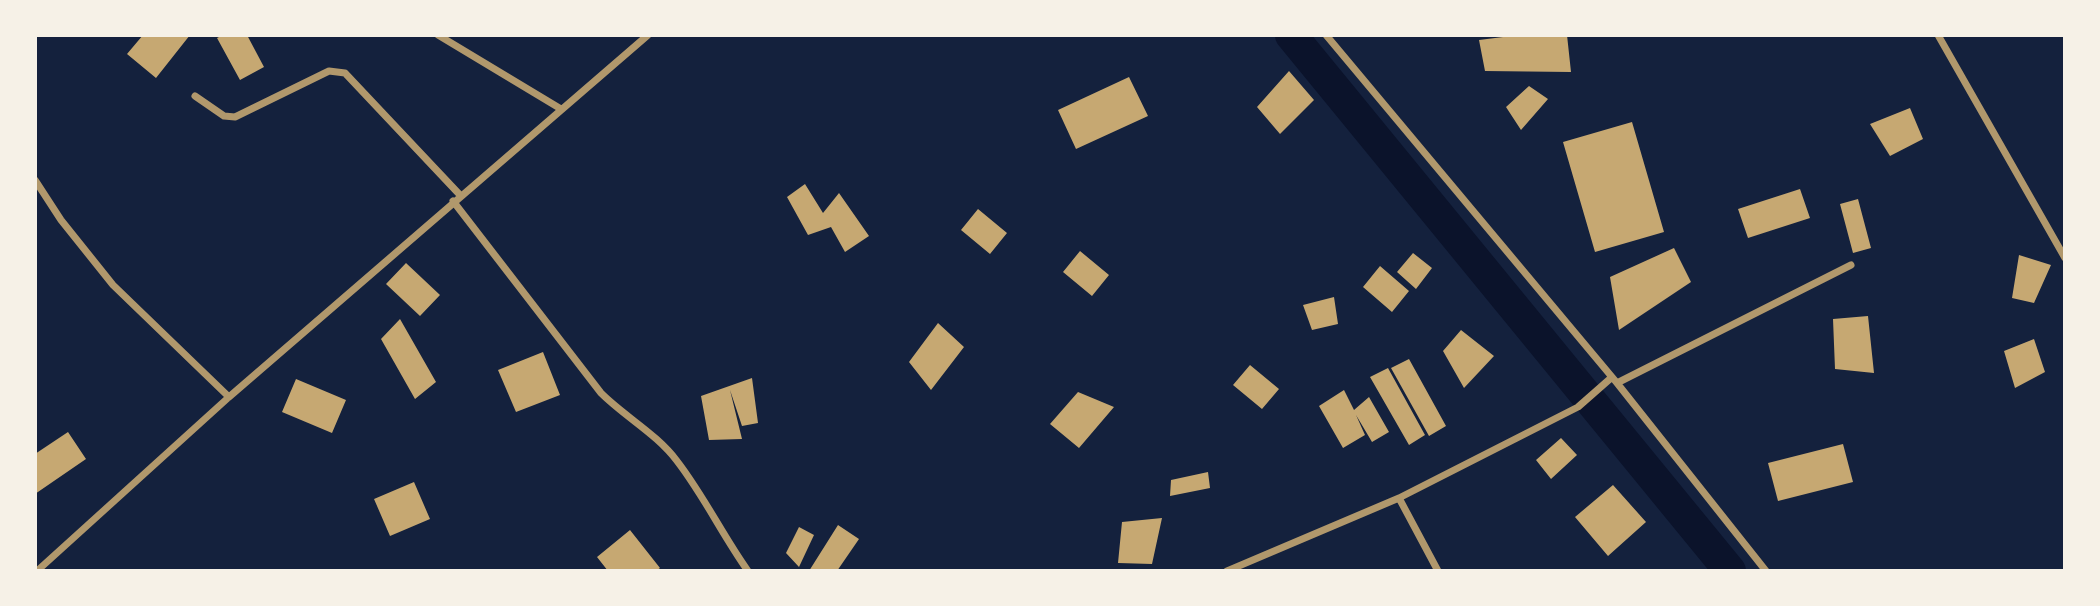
<!DOCTYPE html>
<html>
<head>
<meta charset="utf-8">
<style>
  body { margin:0 }
  #map { position:relative; width:2100px; height:606px; overflow:hidden; background:#14213d; font-family:"Sofia Sans Condensed",sans-serif }
  canvas { display:block }
  .frame { position:absolute; inset:0; border:37px solid #f6f1e7; pointer-events:none }
</style>
</head>
<body>
<div id="map">
<canvas width="2100" height="606"></canvas>
<div class="frame"></div>
</div>
<script>
const ctx = document.querySelector('canvas').getContext('2d');
ctx.lineJoin = 'round';
function strokePath(path, color, width, dash) { ctx.strokeStyle = color; ctx.lineWidth = width; ctx.lineCap = dash ? 'butt' : 'round'; ctx.setLineDash(dash || []); ctx.stroke(path); }
function paint(path, color) { ctx.fillStyle = color; ctx.fill(path, 'evenodd'); }
strokePath(new Path2D(`
  M1291 35 1730 571`), '#0b132b', 32);
paint(new Path2D(`
  M143 35H190L156 78 127 54Z
  M223 35H247L264 67 240 80 217 38Z
  M1519 35H1567L1571 72 1485 71 1479 40Z
  M1289 71 1314 100 1280 134 1257 107Z
  M1129 77 1148 116 1076 149 1058 110Z
  M1529 86 1548 99 1521 130 1506 107Z
  M1910 108 1923 139 1890 156 1870 124Z
  M1632 122 1664 232 1595 252 1563 142Z
  M805 184 823 213 839 193 869 236 845 252 831 227 808 235 787 197Z
  M1800 189 1810 218 1748 238 1738 209Z
  M1858 199 1871 248 1853 253 1840 204Z
  M978 209 1007 233 990 254 961 230Z
  M1674 248 1691 282 1619 330 1610 277Z
  M1080 251 1109 275 1092 296 1063 272Z
  M1413 253 1432 268 1416 289 1397 272Z
  M2019 255 2051 265 2034 303 2012 298Z
  M406 263 440 295 420 316 386 284Z
  M1380 266 1409 291 1392 312 1363 287Z
  M1334 297 1338 324 1312 330 1303 305Z
  M1868 316 1874 373 1835 369 1833 319Z
  M400 319 436 382 415 399 381 339Z
  M938 323 964 347 931 390 909 362Z
  M1461 330 1494 356 1464 388 1443 351Z
  M2034 339 2045 372 2015 388 2004 351Z
  M543 352 560 395 516 412 498 370Z
  M1409 359 1446 426 1429 436 1391 368Z
  M1250 365 1279 389 1262 409 1233 385Z
  M1388 368 1425 435 1409 445 1370 377Z
  M752 378 758 423 742 426 730 390 742 439 709 440 701 396Z
  M296 379 346 400 332 433 282 412Z
  M1344 390 1354 410 1369 397 1389 432 1372 442 1356 415 1365 435 1343 448 1319 406Z
  M1078 392 1114 407 1079 448 1050 424Z
  M68 432 86 459 35 494V454Z
  M1561 438 1577 455 1551 479 1536 460Z
  M1843 444 1853 482 1778 501 1768 463Z
  M1208 472 1210 488 1170 496 1171 480Z
  M414 482 430 519 390 536 374 499Z
  M1613 485 1646 522 1608 556 1575 517Z
  M1162 518 1152 564 1118 563 1122 522Z
  M838 525 859 539 837 571H809Z
  M799 527 814 535 799 567 786 553Z
  M630 530 660 568 656 571H608L597 557Z`), '#c6a872');
strokePath(new Path2D(`
  M438 35 561 109
  M1326 35 1617 383 1766 571
  M1938 35 2065 258
  M195 96 224 116 235 117 329 71 345 73 460 195
  M35 180 61 220 113 285 229 397
  M453 201 601 393C625 417 657 434 677 461 704 496 723 536 748 571
  M1617 383 1851 265
  M1399 498 1438 571
  M37 571 229 397 648 35
  M1227 571 1399 498 1578 407 1611 378`), '#b1986c', 7);
</script>
</body>
</html>
